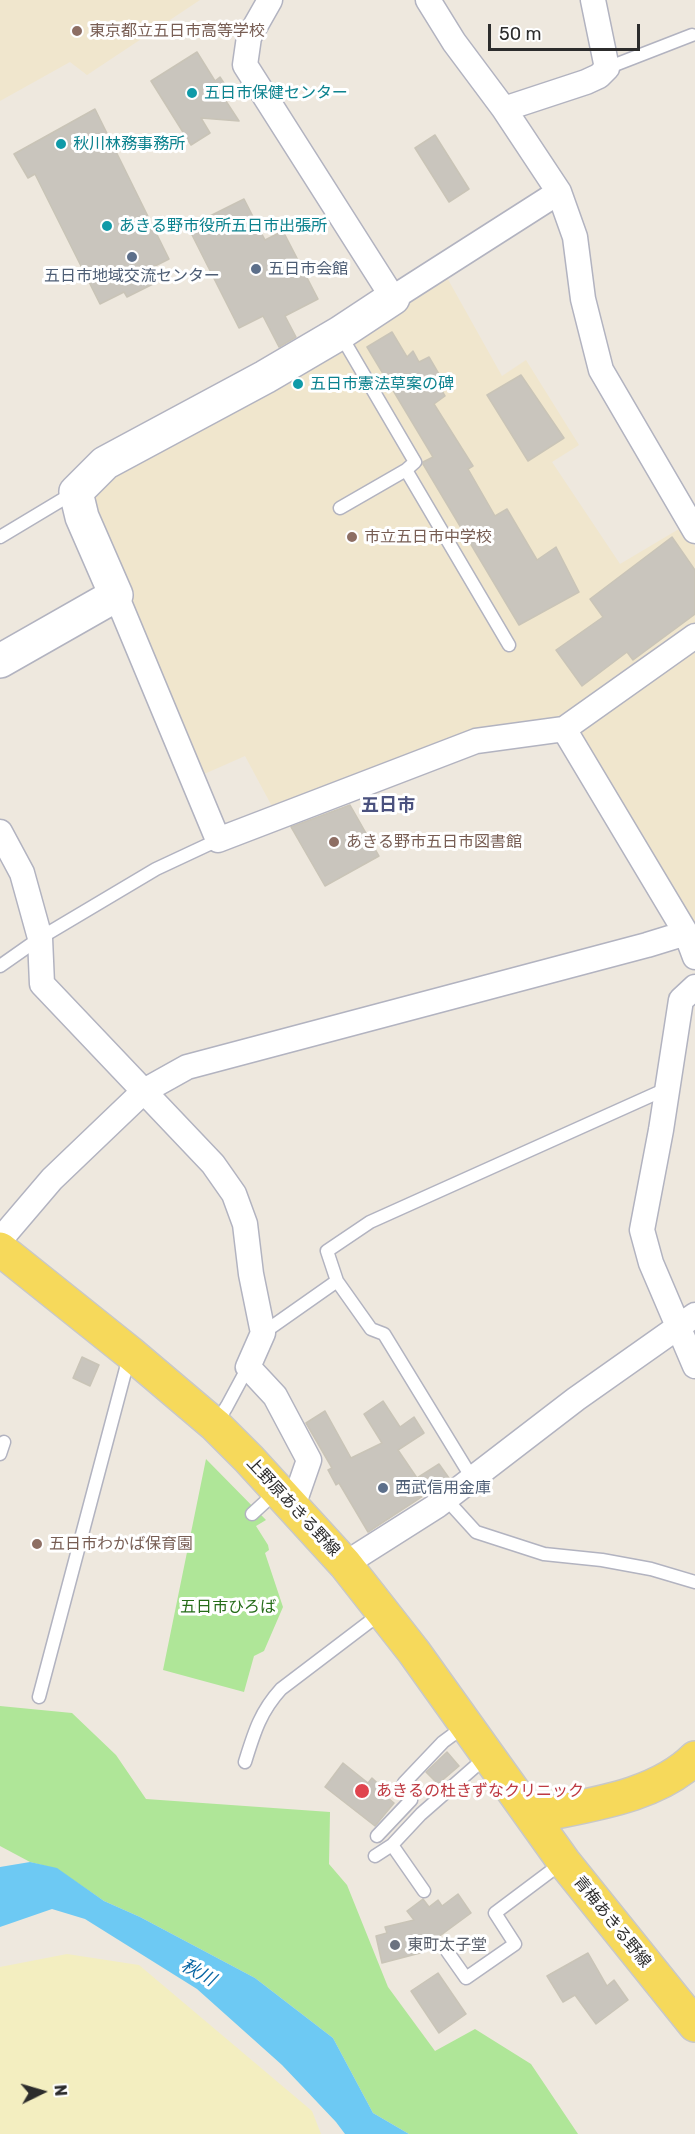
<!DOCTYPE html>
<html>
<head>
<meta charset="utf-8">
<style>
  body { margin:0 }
  #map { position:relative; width:695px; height:2134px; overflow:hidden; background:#eee8de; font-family:Rubik,sans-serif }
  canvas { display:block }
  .north { position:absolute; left:12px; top:2062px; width:60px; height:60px; -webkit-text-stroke:4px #fff; paint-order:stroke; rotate:85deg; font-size:16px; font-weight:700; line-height:24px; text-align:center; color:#2c2c2c }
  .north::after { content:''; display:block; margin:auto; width:21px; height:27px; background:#2c2c2c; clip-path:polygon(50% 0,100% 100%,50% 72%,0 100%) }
  .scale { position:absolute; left:488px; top:24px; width:152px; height:27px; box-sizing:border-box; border:3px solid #2c2c2c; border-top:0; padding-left:8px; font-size:18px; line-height:21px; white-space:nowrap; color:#2c2c2c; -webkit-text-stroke:4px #fff; paint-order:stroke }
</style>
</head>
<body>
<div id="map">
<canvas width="695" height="2134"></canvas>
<div class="north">N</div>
<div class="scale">50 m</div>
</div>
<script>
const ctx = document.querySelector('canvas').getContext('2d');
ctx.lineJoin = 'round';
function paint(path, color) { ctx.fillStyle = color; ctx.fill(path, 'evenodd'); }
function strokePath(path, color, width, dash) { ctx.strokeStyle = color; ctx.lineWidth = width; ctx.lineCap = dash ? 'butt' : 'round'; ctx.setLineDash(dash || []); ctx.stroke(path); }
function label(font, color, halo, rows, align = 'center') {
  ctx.font = font + ' Rubik,"Noto Sans JP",sans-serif'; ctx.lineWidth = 6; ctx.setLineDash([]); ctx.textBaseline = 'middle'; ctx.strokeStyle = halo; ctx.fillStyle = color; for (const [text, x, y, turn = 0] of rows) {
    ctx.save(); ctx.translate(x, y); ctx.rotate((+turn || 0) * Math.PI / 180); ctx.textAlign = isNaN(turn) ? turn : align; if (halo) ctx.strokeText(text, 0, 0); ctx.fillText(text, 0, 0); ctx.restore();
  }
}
paint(new Path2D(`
  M0 0H200L87 75 70 62 0 101Z
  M445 274 502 376 526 360 579 445 552 462 620 564 684 526 695 547V627L559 723 275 812 245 756 202 775 91 511 97 484Z
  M695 646V939L578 728Z`), '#f0e6cd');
paint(new Path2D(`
  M206 1459 266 1520 256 1526 268 1545 269 1550 265 1553 283 1607 264 1651 254 1656 244 1692 163 1670Z
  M0 1706 72 1713 116 1755 146 1799 330 1812 329 1864 347 1885 388 1987 435 2051 475 2029 531 2064 578 2134H409L373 2113 333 2038 255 1978 140 1917 104 1901 57 1869 30 1862 0 1846Z`), '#afe698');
paint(new Path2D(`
  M67 1954 139 1965 312 2111 321 2134H0V1967Z`), '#f3eec0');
paint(new Path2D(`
  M30 1862 57 1868 104 1901 140 1917 255 1978 333 2038 373 2113 409 2134H345L336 2122 282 2065 197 1989 85 1919 52 1909 0 1927V1867Z`), '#6dc9f3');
const building = new Path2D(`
  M197 52 215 81 220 77 229 91 222 95 239 121 201 118 210 133 191 145 151 81Z
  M95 109 169 259 151 268 157 282 127 297 124 292 100 304 35 174 28 178 14 154Z
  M435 135 469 189 449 202 415 148Z
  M244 199 265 240 283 231 318 299 285 316 296 337 279 347 263 316 239 328 188 227Z
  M392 332 407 357 413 351 419 362 429 357 443 381 438 384 445 396 434 404 473 466 468 469 495 516 507 509 537 560 556 547 579 592 519 625 423 464V462L433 457 367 347Z
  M521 375 564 438 528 461 487 395Z
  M672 537 695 570V614L633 660 627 652 582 686 556 650 603 617 590 599Z
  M350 805 379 856 325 886 291 827Z
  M82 1357 99 1365 90 1386 73 1378Z
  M383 1401 400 1427 414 1417 424 1433 398 1450 417 1478 439 1464 449 1478 430 1493 429 1492 368 1532 339 1483 336 1485 328 1470 332 1468 306 1423 325 1411 351 1458 382 1443 364 1414Z
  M447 1752 459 1766 438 1784 426 1772Z
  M343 1763 368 1783 372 1778 390 1795 388 1798 394 1803 375 1826 325 1787Z
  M458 1894 471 1913 422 1949 424 1952 382 1963 376 1936 387 1933 385 1927 414 1920 407 1911 423 1899 429 1907 438 1900 442 1906Z
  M588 1953 607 1986 614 1980 628 2000 596 2024 575 1995 563 2002 547 1976Z
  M438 1973 466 2014 439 2033 411 1991Z`);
paint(building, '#c9c5bd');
strokePath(building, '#c9c4b7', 1.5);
const lane = new Path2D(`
  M607 68 692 35
  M340 334 415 462 406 470 509 645
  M340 508 406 470
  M0 537 75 492
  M0 966 40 938 156 869 218 840
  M337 1281 371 1329 384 1334 472 1478
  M263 1333 337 1281 327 1251 370 1222 666 1089
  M216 1424 227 1406 248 1367
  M0 1454 4 1442
  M446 1499 476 1532 544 1554 602 1560 651 1569 695 1582
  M252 1514 277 1491
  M39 1697 129 1357
  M245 1762C254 1733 260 1712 281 1689L381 1613
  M377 1836 411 1800 404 1783 443 1742 466 1725
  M392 1845 424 1891
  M375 1856 392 1845 421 1814 486 1757
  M447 1951 466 1978 515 1944 495 1913 563 1862`);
const street = new Path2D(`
  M270 0 249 37 245 65 393 298 559 192
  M428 0 454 42 504 109 559 192 575 237 583 299 601 370 695 531
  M504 109 586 82 599 76 607 68 593 0
  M116 595 218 840 476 741 564 729 695 636
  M564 729 686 933 695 957
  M0 832 22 873 40 938 42 984 213 1164 234 1194 245 1224 251 1274 263 1333 248 1367 275 1396 309 1460 293 1506
  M695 987 681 1000 661 1130 642 1230 651 1263 695 1366
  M0 1240 52 1179 144 1091 187 1067 647 945 686 933
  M345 1564 438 1505 576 1399 695 1315`);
const secondary = new Path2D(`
  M0 661 116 595 82 517 76 492 105 463 265 377 340 333 393 298`);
const primary = new Path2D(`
  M0 1249 130 1353 215 1425 249 1459 345 1564 414 1652 564 1862 695 2025
  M532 1817C585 1805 655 1798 695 1758`);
strokePath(lane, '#b2b3c0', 15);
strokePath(street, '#b2b3c0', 27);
strokePath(secondary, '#b2b3c0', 36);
strokePath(primary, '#c8c8c8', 36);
strokePath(lane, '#fff', 12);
strokePath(street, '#fff', 24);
strokePath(secondary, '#fff', 33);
strokePath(primary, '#f6d95b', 33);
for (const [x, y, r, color] of [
  [77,31,6,"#8d6e63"],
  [192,93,6,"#0f9aa8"],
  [61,144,6,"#0f9aa8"],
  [107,226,6,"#0f9aa8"],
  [132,257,6,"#5c6f8a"],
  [256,269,6,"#5c6f8a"],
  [298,384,6,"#0f9aa8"],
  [352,537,6,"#8d6e63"],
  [334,842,6,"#8d6e63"],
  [383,1488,6,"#5c6f8a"],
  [37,1544,6,"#8d6e63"],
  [362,1791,8,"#e0444e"],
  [395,1945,6,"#6b7280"]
]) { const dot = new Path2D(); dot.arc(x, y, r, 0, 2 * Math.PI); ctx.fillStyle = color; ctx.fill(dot); strokePath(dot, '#fff', 2); }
label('16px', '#785e54', '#fff', [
  ["東京都立五日市高等学校",89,31],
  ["市立五日市中学校",364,537],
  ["あきる野市五日市図書館",346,842],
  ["五日市わかば保育園",49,1544]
], 'left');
label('16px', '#0d838f', '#fff', [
  ["五日市保健センター",204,93],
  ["秋川林務事務所",73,144],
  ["あきる野市役所五日市出張所",119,226],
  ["五日市憲法草案の碑",310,384]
], 'left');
label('16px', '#4e5e75', '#fff', [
  ["五日市会館",268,269],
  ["五日市地域交流センター",132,276,"center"],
  ["西武信用金庫",395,1488]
], 'left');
label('16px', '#2c2c2c', '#fff', [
  ["上野原あきる野線",293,1507,47],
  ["青梅あきる野線",612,1922,51]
]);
label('16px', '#256c18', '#fff', [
  ["五日市ひろば",228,1607]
]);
label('16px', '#be3a42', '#fff', [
  ["あきるの杜きずなクリニック",376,1791]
], 'left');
label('16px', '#5b616d', '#fff', [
  ["東町太子堂",407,1945]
], 'left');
label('bold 18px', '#4a517e', '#fff', [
  ["五日市",388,806]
]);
label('italic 18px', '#0966a3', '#fff', [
  ["秋川",198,1973,29]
]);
</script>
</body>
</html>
